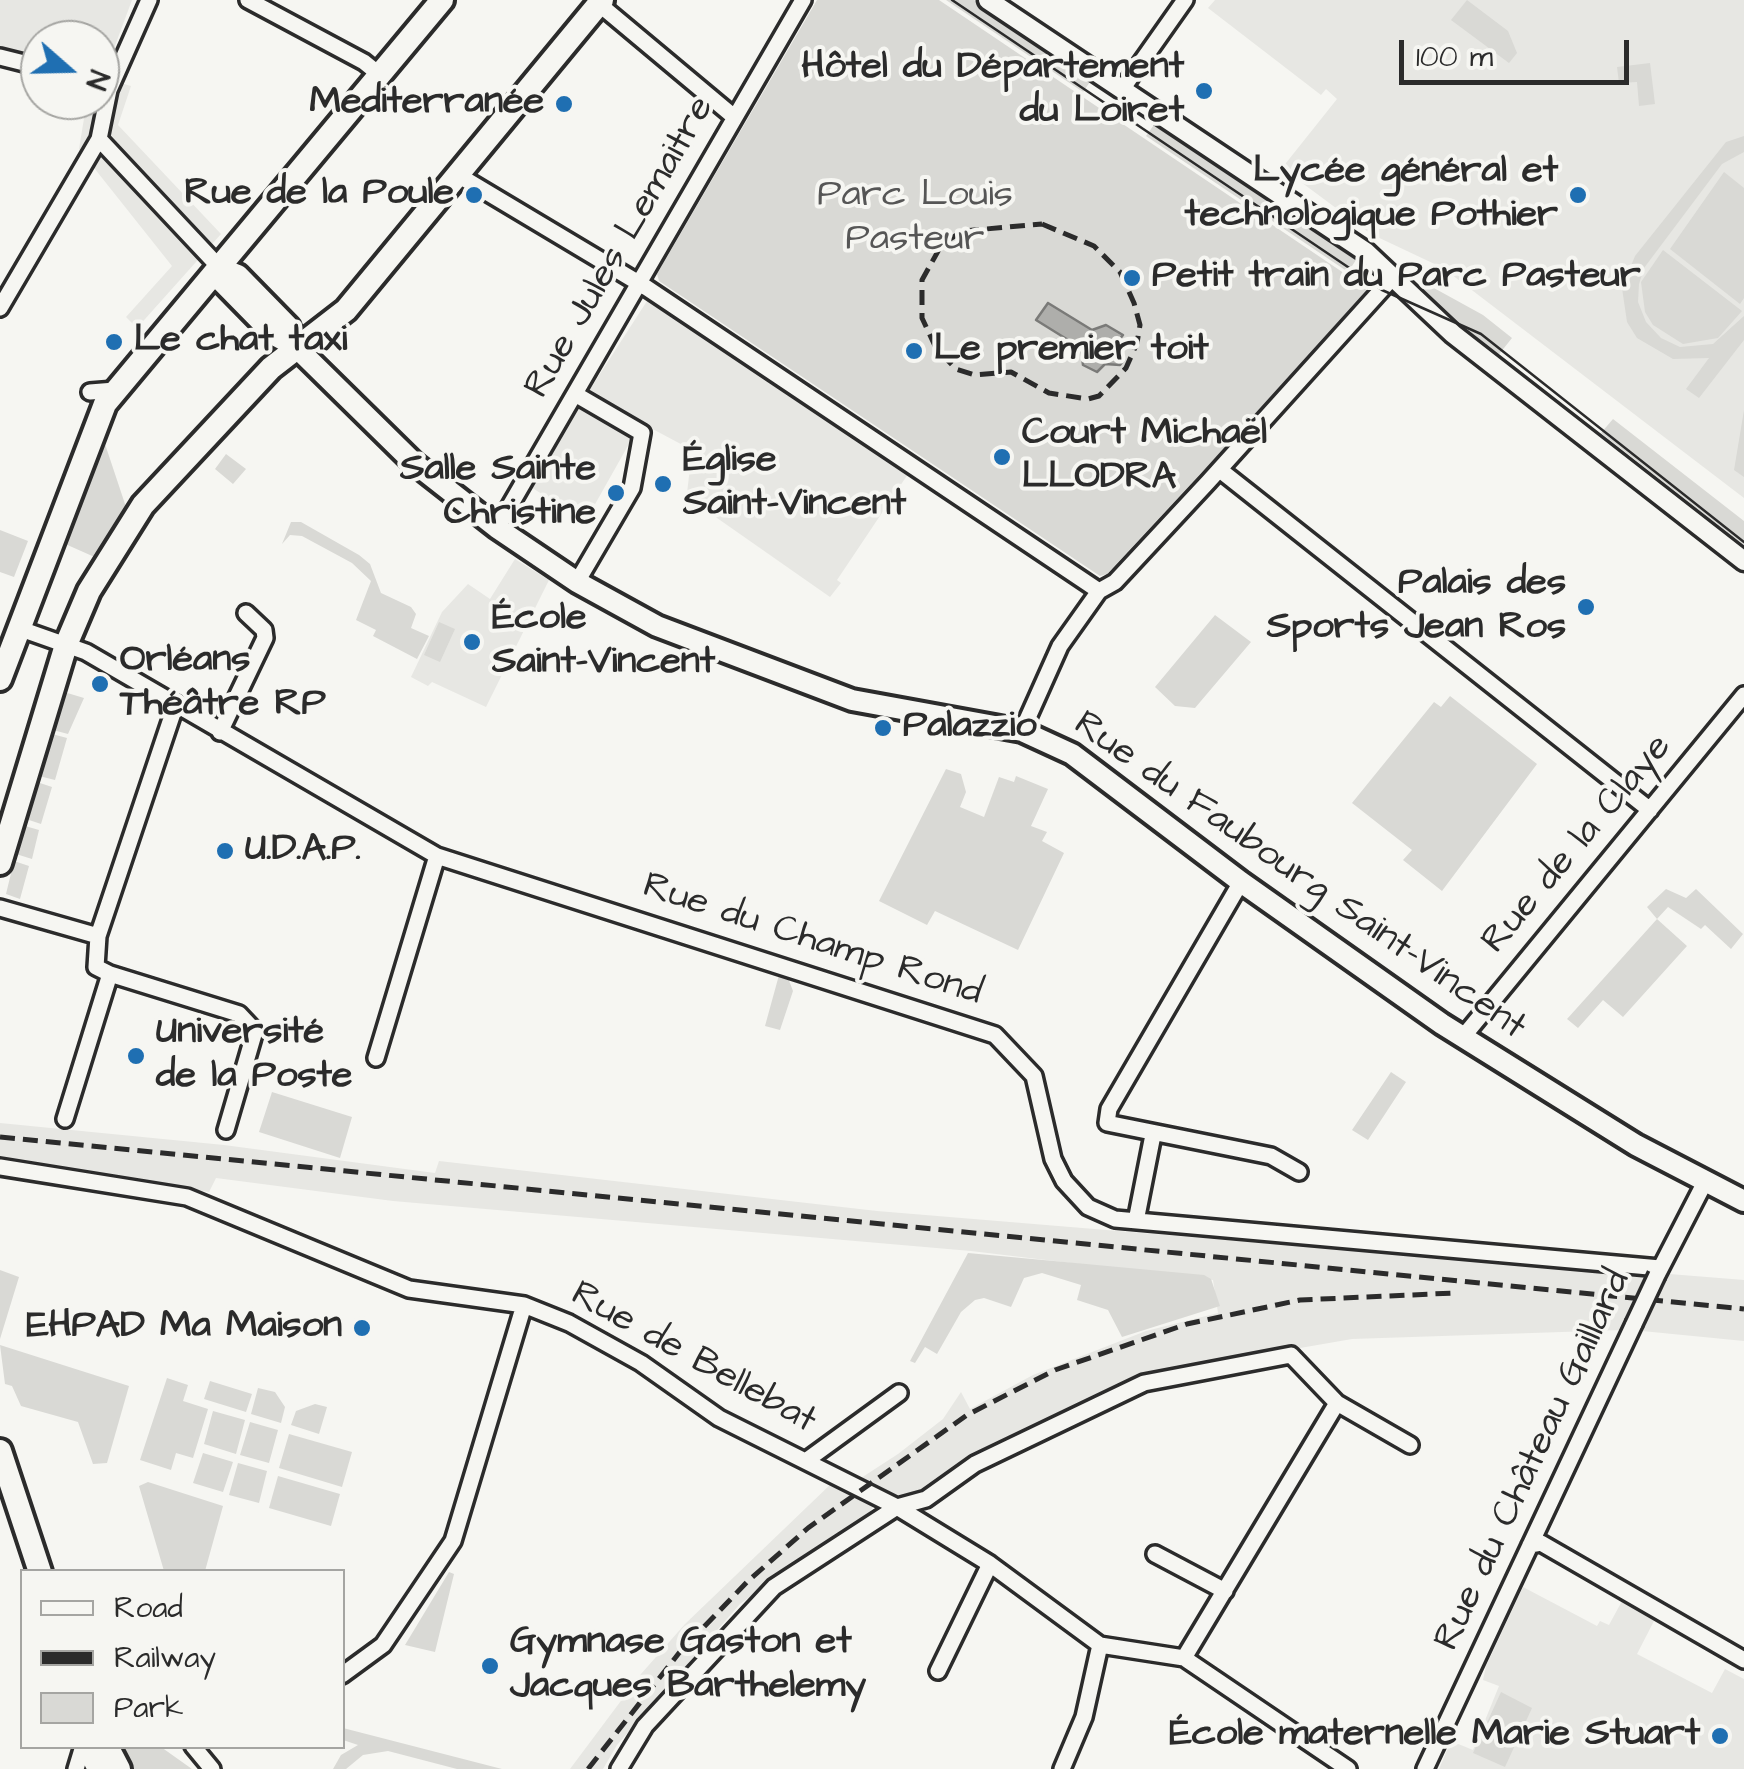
<!DOCTYPE html>
<html>
<head>
<meta charset="utf-8">
<style>
  body { margin:0 }
  #map { position:relative; width:1744px; height:1769px; overflow:hidden; background:#f6f6f2; font-family:"Architects Daughter",sans-serif }
  canvas { display:block }
  .legend { position:absolute; left:20px; top:1569px; width:325px; height:180px; box-sizing:border-box; background:#f6f6f2; border:2px solid #a5a5a2; margin:0; padding:12px 18px; list-style:none; font-size:30px; color:#2b2b2b }
  .legend li { display:flex; align-items:center; gap:20px; height:50px }
  .legend b { width:50px; border:2px solid #a5a5a2 }
  .north { position:absolute; left:20px; top:20px; width:100px; height:100px; box-sizing:border-box; background:#f6f6f2; border:2px solid #a5a5a2; border-radius:50%; rotate:110deg; font-size:28px; font-weight:700; line-height:40px; text-align:center; color:#2b2b2b }
  .north::after { content:''; display:block; margin:auto; width:35px; height:45px; background:#1f6fb2; clip-path:polygon(50% 0,100% 100%,50% 72%,0 100%) }
  .scale { position:absolute; left:1399px; top:40px; width:230px; height:45px; box-sizing:border-box; border:5px solid #2b2b2b; border-top:0; padding-left:12px; font-size:30px; line-height:35px; white-space:nowrap; color:#2b2b2b; -webkit-text-stroke:8px #f6f6f2; paint-order:stroke }
</style>
</head>
<body>
<div id="map">
<canvas width="1744" height="1769"></canvas>
<ul class="legend">
<li><b style="height:12px;background:#f6f6f2"></b>Road</li>
<li><b style="height:12px;background:#2b2b2b"></b>Railway</li>
<li><b style="height:28px;background:#d9d9d5"></b>Park</li>
</ul>
<div class="north">N</div>
<div class="scale">100 m</div>
</div>
<script>
const c = document.querySelector('canvas').getContext('2d');
c.lineJoin = 'round';
function fillPath(path, color) { c.fillStyle = color; c.fill(path, 'evenodd'); }
const shape = rows => new Path2D(rows.map(r => 'M' + r).join(''));
function stroke(path, color, width, dash) { c.strokeStyle = color; c.lineWidth = width; c.lineCap = dash ? 'butt' : 'round'; c.setLineDash(dash || []); c.stroke(path); }
function label(font, color, halo, rows, align = 'center') {
  c.font = font + ' "Architects Daughter",sans-serif'; c.lineWidth = 8; c.setLineDash([]); c.textBaseline = 'middle'; c.strokeStyle = halo; c.fillStyle = color; for (const [text, x, y, turn = 0] of rows) {
    c.save(); c.translate(x, y); c.rotate((+turn || 0) * Math.PI / 180); c.textAlign = isNaN(turn) ? turn : align; if (halo) c.strokeText(text, 0, 0); c.fillText(text, 0, 0); c.restore();
  }
}
const built = shape([
  [0,0,132,0,103,78,131,86,118,125,221,234,137,328,126,317,172,266,79,149,87,100,100,100,100,40,40,40,40,62,0,51],
  [1215,0,1744,0,1744,498,1443,268,1371,234,1282,168,1337,99,1326,89,1321,95,1208,8],
  [647,301,908,474,837,580,841,583,830,597,697,504,686,502,692,450,587,394],
  [577,404,634,435,585,522,531,487],
  [515,559,549,580,486,707,432,682,428,686,411,677,442,612,468,584,490,599],
  [0,1123,224,1145,435,1173,439,1161,877,1211,1650,1275,1644,1291,1657,1295,1669,1274,1744,1280,1744,1341,1642,1331,1648,1314,1634,1311,1622,1330,1352,1339,1150,1374,919,1491,904,1496,882,1492,870,1512,740,1604,617,1745,603,1769,570,1769,641,1674,685,1624,833,1482,861,1478,898,1454,943,1419,961,1392,970,1409,1033,1375,1146,1331,1218,1313,1213,1280,971,1251,393,1201,216,1178,209,1192,0,1158],
  [1523,1587,1597,1626,1600,1621,1609,1625,1622,1601,1654,1621,1637,1654,1712,1693,1725,1669,1744,1679,1744,1769,1439,1769,1451,1741,1473,1750,1499,1686,1483,1680,1486,1666]
]);
const green = shape([
  [817,0,939,0,1366,288,1367,295,1107,574,1100,576,659,281,657,274],
  [946,0,974,0,1092,79,1083,92],
  [1467,0,1508,31,1517,53,1509,63,1451,20],
  [1650,63,1655,104,1639,106,1637,82,1619,83,1617,67],
  [1156,122,1358,257,1348,272,1146,136],
  [1744,136,1744,152,1722,164,1644,268,1639,284,1638,302,1646,322,1661,338,1680,347,1713,344,1744,316,1744,340,1699,398,1686,389,1709,358,1673,359,1637,338,1627,322,1622,288,1635,256,1726,142],
  [1724,172,1744,188,1744,298,1740,304,1670,249],
  [1663,250,1742,311,1718,338,1683,344,1653,325,1645,312,1641,282],
  [1423,282,1483,315,1512,338,1496,358,1449,321,1420,291],
  [1744,410,1744,477,1734,470],
  [1613,419,1744,521,1744,545,1601,433],
  [105,444,127,510,99,559,63,543,100,446],
  [226,454,246,469,233,484,215,469],
  [291,522,301,522,359,555,370,564,381,593,411,607,416,614,411,628,429,636,417,659,373,636,376,630,356,620,371,581,352,563,302,536,290,535,282,544],
  [0,530,28,541,14,577,0,572],
  [1215,615,1251,642,1195,708,1175,706,1155,687],
  [439,622,455,629,440,662,424,655],
  [64,692,84,698,68,734,53,730],
  [1450,696,1537,764,1442,891,1403,860,1412,850,1352,803,1434,702,1441,707],
  [52,734,67,738,55,780,39,776],
  [946,769,961,774,966,792,960,807,984,817,999,777,1014,782,1016,776,1048,789,1031,826,1047,832,1042,841,1064,853,1018,950,935,911,927,925,879,901],
  [37,782,52,787,41,824,26,819],
  [25,826,39,830,32,859,16,854],
  [14,861,29,866,20,899,6,894],
  [1666,889,1686,898,1696,889,1743,934,1731,949,1705,925,1701,929,1668,907,1657,919,1687,946,1623,1017,1603,1000,1578,1028,1567,1019,1657,919,1647,907],
  [779,975,788,978,793,991,780,1030,765,1026],
  [1391,1072,1406,1082,1368,1140,1352,1130],
  [272,1092,352,1117,340,1158,259,1132],
  [968,1253,1204,1275,1211,1279,1220,1306,1122,1337,1108,1310,1077,1300,1081,1285,1042,1273,1024,1278,1011,1307,984,1298,975,1300,961,1312,937,1354,925,1347,915,1363,910,1361],
  [0,1270,19,1277,0,1339],
  [0,1345,129,1386,107,1463,93,1464,78,1422,21,1406,12,1386,5,1384],
  [167,1378,188,1385,183,1401,208,1409,193,1458,176,1453,171,1470,140,1460],
  [210,1381,252,1394,246,1412,204,1399],
  [258,1388,275,1392,285,1407,281,1423,251,1414],
  [315,1404,327,1407,319,1434,291,1425,296,1411],
  [213,1411,245,1420,236,1454,204,1444],
  [250,1422,278,1430,269,1463,240,1455],
  [289,1434,352,1452,342,1487,279,1468],
  [203,1453,233,1462,223,1492,193,1483],
  [238,1463,267,1471,259,1503,229,1495],
  [278,1476,340,1494,331,1526,269,1508],
  [148,1482,223,1506,205,1571,164,1571,139,1486],
  [449,1572,454,1574,435,1652,405,1645],
  [1501,1692,1532,1708,1505,1767,1473,1753],
  [343,1728,502,1769,503,1769,457,1769,388,1751,363,1755,346,1769,333,1769,341,1755,358,1745,343,1740],
  [115,1747,161,1747,192,1769,126,1769]
]);
const water = shape([
  [1048,303,1092,330,1106,325,1123,335,1115,345,1124,360,1120,365,1105,364,1097,372,1083,365,1081,348,1036,320,1048,303]
]);
const minor = shape([
  [248,0,364,62,380,75],
  [599,4,733,116],
  [0,57,40,67],
  [1123,88,1185,0],
  [99,139,220,268],
  [458,175,647,288,1099,591],
  [0,308,99,139,109,90,149,0],
  [90,392,115,390],
  [575,394,642,433,632,488,577,582],
  [1220,470,1650,810],
  [497,528,803,0],
  [18,628,86,652,437,856,995,1035,1034,1076,1053,1159,1064,1181,1088,1207,1115,1219,1660,1268],
  [1022,731,1060,646,1099,591,1115,582,1208,482,1394,276],
  [220,732,265,638,264,630,246,613],
  [1241,882,1109,1109,1107,1123,1271,1156,1299,1172],
  [0,908,98,936],
  [110,974,239,1014,255,1031,226,1130],
  [1463,1037,1744,695],
  [376,1058,437,856],
  [65,1119,110,974,96,967,98,936,176,704],
  [0,1167,187,1197,409,1289,524,1305,569,1323,641,1363,719,1418,897,1507,990,1564,1100,1645,1184,1658,1348,1769],
  [1136,1221,1153,1135],
  [1657,1275,1705,1182],
  [807,1460,899,1393],
  [1530,1545,1541,1543,1744,1660],
  [1155,1554,1225,1591],
  [1184,1658,1337,1403],
  [938,1671,990,1564],
  [342,1675,383,1645,453,1541,524,1305],
  [193,1746,212,1769],
  [76,1769,83,1746],
  [619,1769,645,1726,774,1587,897,1507,926,1499,975,1464,1144,1383,1291,1355,1337,1403,1410,1445],
  [1062,1769,1084,1717,1100,1645],
  [1425,1769,1634,1324]
]);
const tertiary = shape([
  [988,0,1366,252,1453,334,1744,561]
]);
const secondary = shape([
  [296,347,289,327,238,275,220,268,220,280,274,335,296,347,414,463,497,528,577,582,657,626,852,700,1022,731,1072,754,1241,882,1442,1024,1636,1145,1744,1201]
]);
const primary = shape([
  [0,679,105,404,442,0],
  [0,863,66,645,89,591,143,505,271,368,346,310,602,0],
  [0,1451,40,1572],
  [87,1746,99,1769],
  [107,1746,119,1769]
]);
const tram = shape([
  [952,0,1382,290,1481,334,1744,542]
]);
const rail = shape([
  [1042,224,1094,246,1120,272,1134,303,1140,325,1137,343,1126,368,1099,396,1088,399,1049,393,1011,372,975,375,956,369,936,348,922,318,922,280,942,244,963,231,1042,224],
  [0,1137,1744,1309],
  [588,1769,679,1653,747,1582,808,1528,967,1415,1055,1370,1187,1324,1300,1300,1454,1293]
]);
const minorBridge = shape([
  [1634,1324,1657,1275]
]);
const markers = [
  [1204,91,10,"#1f6fb2"],
  [564,104,10,"#1f6fb2"],
  [474,195,10,"#1f6fb2"],
  [1578,195,10,"#1f6fb2"],
  [1132,278,10,"#1f6fb2"],
  [114,342,10,"#1f6fb2"],
  [914,351,10,"#1f6fb2"],
  [1002,457,10,"#1f6fb2"],
  [663,484,10,"#1f6fb2"],
  [616,493,10,"#1f6fb2"],
  [1586,607,10,"#1f6fb2"],
  [472,642,10,"#1f6fb2"],
  [100,684,10,"#1f6fb2"],
  [883,728,10,"#1f6fb2"],
  [225,851,10,"#1f6fb2"],
  [136,1056,10,"#1f6fb2"],
  [362,1328,10,"#1f6fb2"],
  [490,1666,10,"#1f6fb2"],
  [1720,1736,10,"#1f6fb2"]
];
const poiNames = [
  ["Hôtel du Département",1184,69,"right"],
  ["du Loiret",1184,113,"right"],
  ["Mediterranée",544,104,"right"],
  ["Lycée général et",1558,173,"right"],
  ["technologique Pothier",1558,217,"right"],
  ["Rue de la Poule",454,195,"right"],
  ["Petit train du Parc Pasteur",1152,278],
  ["Le chat taxi",134,342],
  ["Le premier toit",934,351],
  ["Court Michaël",1022,435],
  ["LLODRA",1022,479],
  ["Église",683,462],
  ["Saint-Vincent",683,506],
  ["Salle Sainte",596,471,"right"],
  ["Christine",596,515,"right"],
  ["Palais des",1566,585,"right"],
  ["Sports Jean Ros",1566,629,"right"],
  ["École",492,620],
  ["Saint-Vincent",492,664],
  ["Orléans",120,662],
  ["Théâtre RP",120,706],
  ["Palazzio",903,728],
  ["U.D.A.P.",245,851],
  ["Université",156,1034],
  ["de la Poste",156,1078],
  ["EHPAD Ma Maison",342,1328,"right"],
  ["Gymnase Gaston et",510,1644],
  ["Jacques Barthelemy",510,1688],
  ["École maternelle Marie Stuart",1700,1736,"right"]
];
const parkNames = [
  ["Parc Louis",915,197],
  ["Pasteur",915,241]
];
const streetNames = [
  ["Rue Jules Lemaitre",621,248,-60],
  ["Rue de la Claye",1578,845,-50],
  ["Rue du Faubourg Saint-Vincent",1299,877,35],
  ["Rue du Champ Rond",812,941,18],
  ["Rue de Bellebat",693,1359,29],
  ["Rue du Château Gaillard",1534,1461,-65]
];
fillPath(built, '#e7e7e3');
fillPath(green, '#d9d9d5');
fillPath(water, '#aeaeab');
stroke(water, '#7a7a78', 2.5);
stroke(minor, '#2b2b2b', 22);
stroke(tertiary, '#2b2b2b', 25);
stroke(secondary, '#2b2b2b', 28);
stroke(primary, '#2b2b2b', 30);
stroke(minor, '#f6f6f2', 15);
stroke(tertiary, '#f6f6f2', 18);
stroke(secondary, '#f6f6f2', 20);
stroke(primary, '#f6f6f2', 22);
stroke(tram, '#2b2b2b', 2.5);
stroke(rail, '#2b2b2b', 5, [15, 8]);
stroke(minorBridge, '#2b2b2b', 22, []);
stroke(minorBridge, '#f6f6f2', 15);
for (const [x, y, r, color] of markers) { const dot = new Path2D(); dot.arc(x, y, r, 0, 2 * Math.PI); c.fillStyle = color; c.fill(dot); stroke(dot, '#f6f6f2', 4); }
label('bold 38px', '#2b2b2b', '#f6f6f2', poiNames, 'left');
label('38px', '#565656', '#f6f6f2', parkNames);
label('38px', '#2b2b2b', '#f6f6f2', streetNames);
</script>
</body>
</html>
